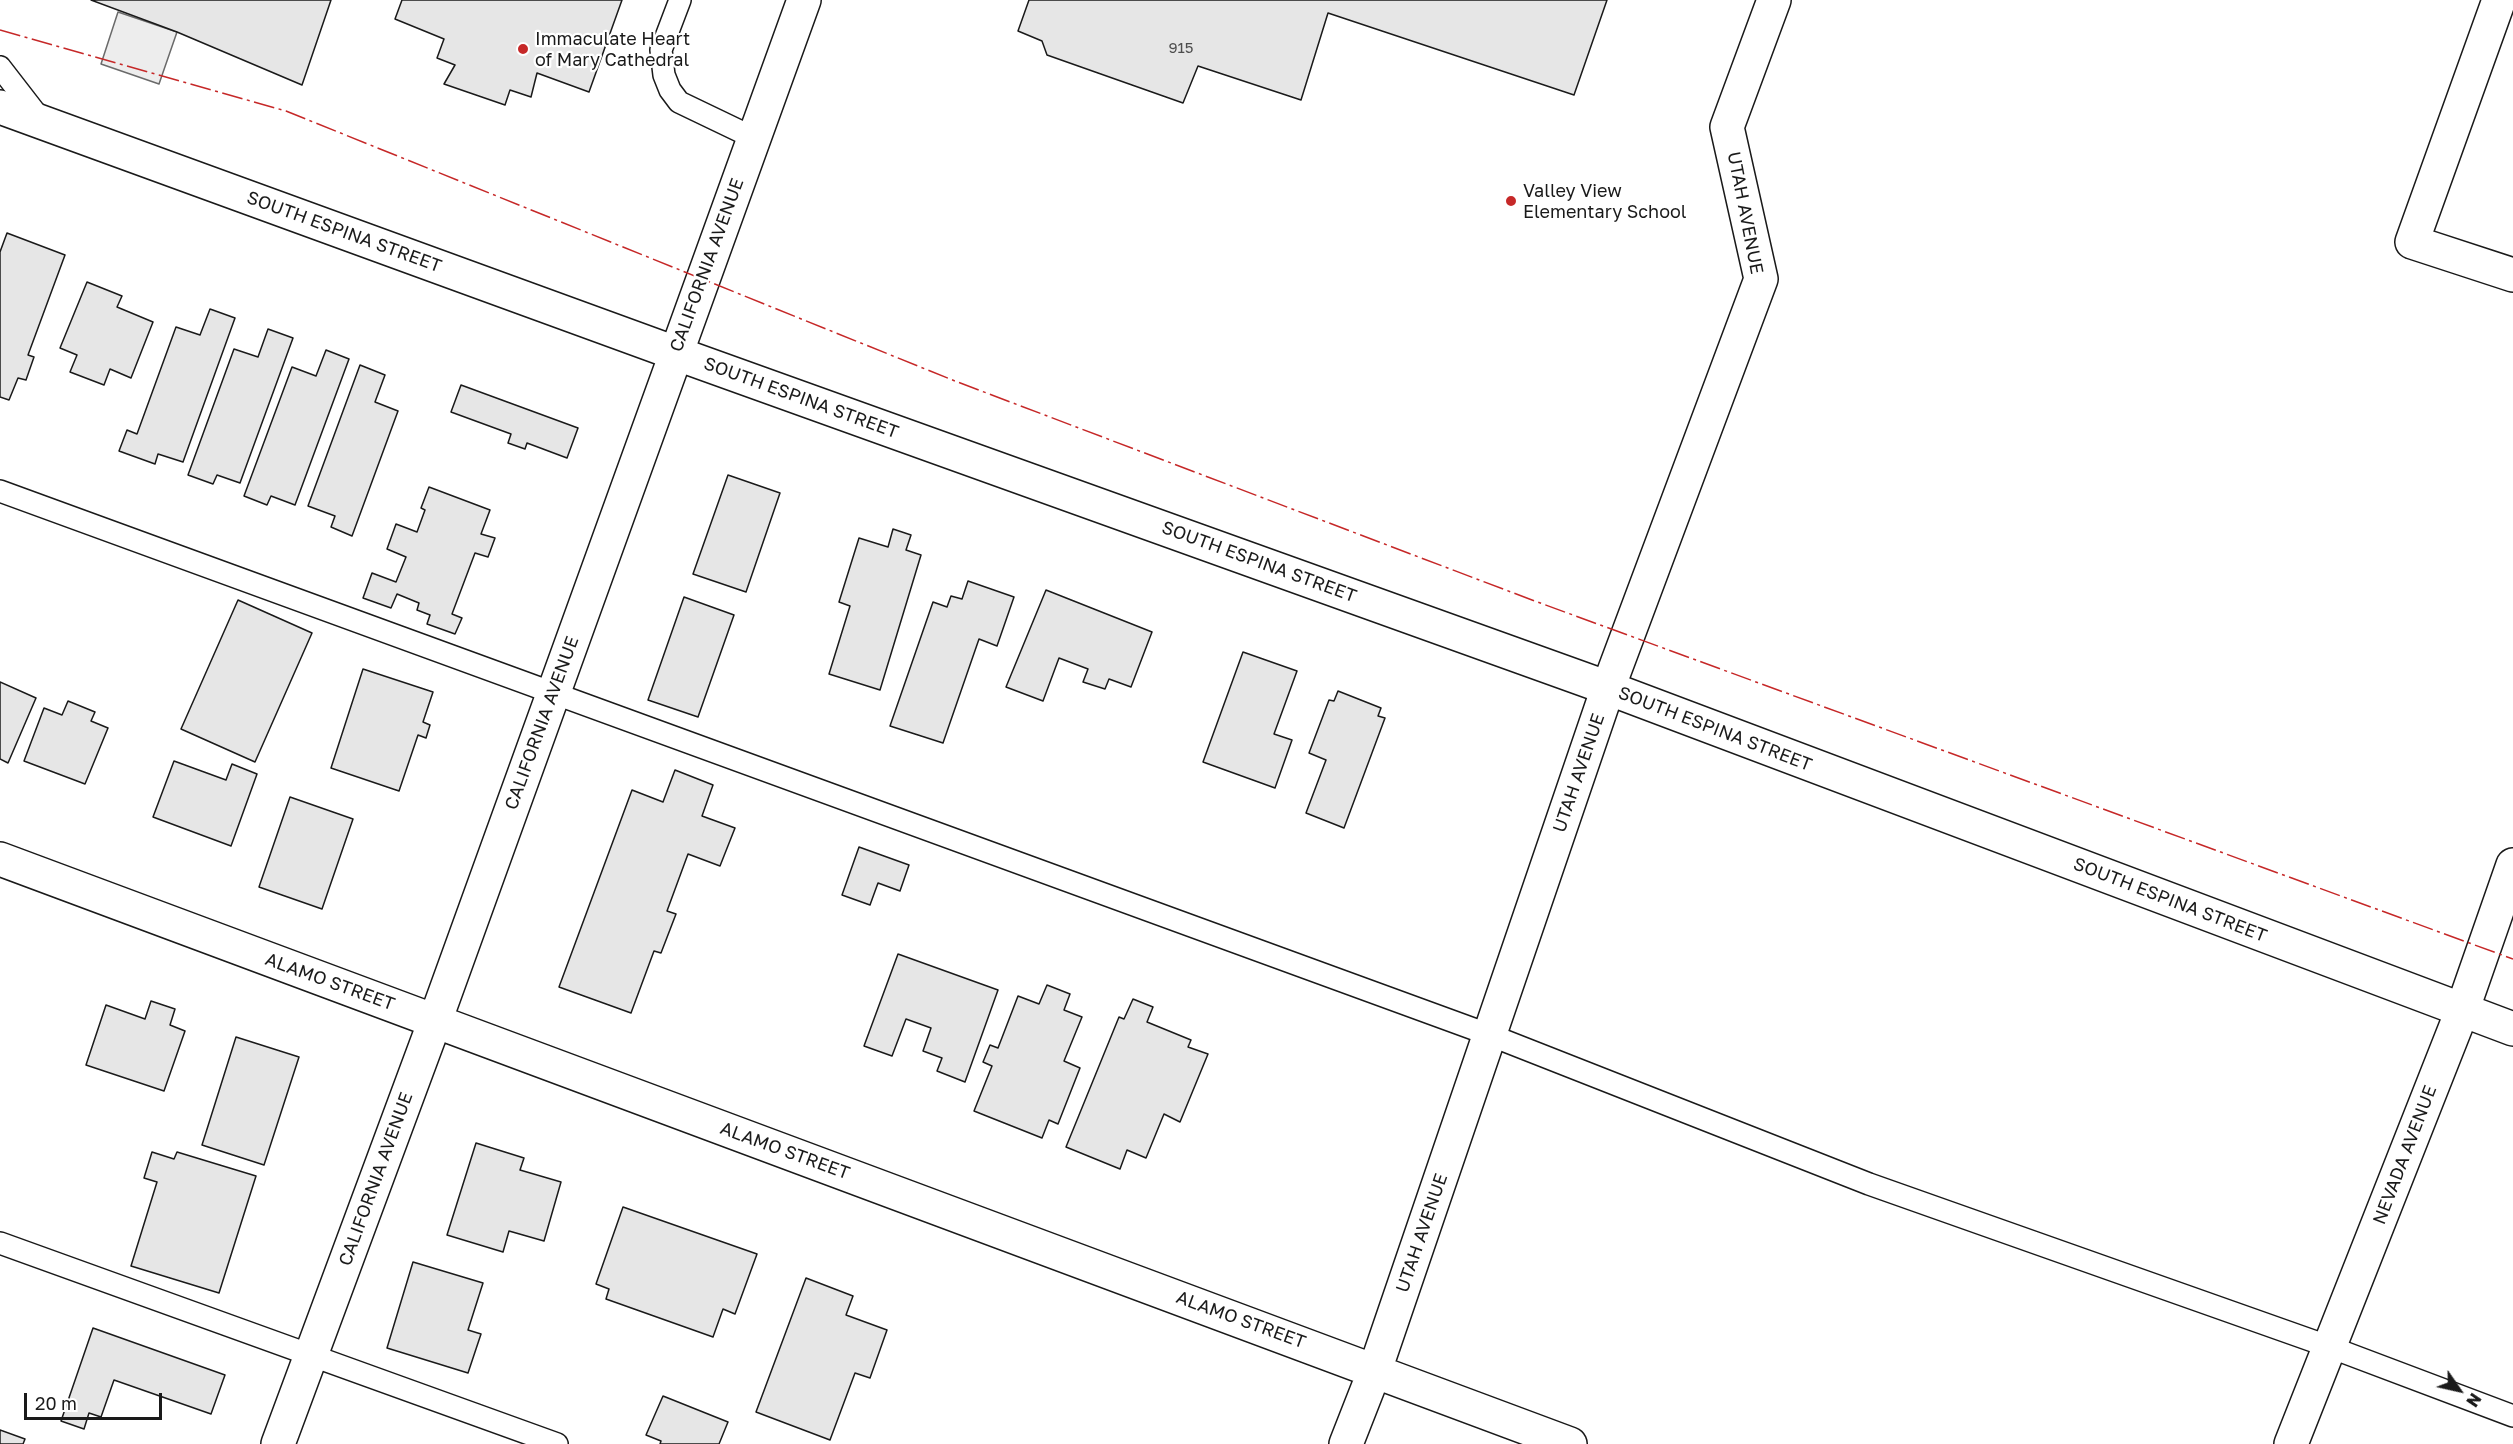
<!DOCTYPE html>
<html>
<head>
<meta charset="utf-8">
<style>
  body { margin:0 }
  #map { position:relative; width:2513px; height:1444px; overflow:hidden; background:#fff; font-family:"Golos Text",sans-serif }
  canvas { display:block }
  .north { position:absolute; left:2429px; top:1360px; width:60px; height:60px; -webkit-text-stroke:4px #fff; paint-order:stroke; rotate:124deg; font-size:16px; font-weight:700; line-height:24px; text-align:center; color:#1a1a1a }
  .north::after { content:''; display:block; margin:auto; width:21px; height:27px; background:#1a1a1a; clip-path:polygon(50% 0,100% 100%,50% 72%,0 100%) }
  .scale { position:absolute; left:24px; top:1393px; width:138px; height:27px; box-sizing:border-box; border:3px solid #1a1a1a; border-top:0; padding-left:8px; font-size:18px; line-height:21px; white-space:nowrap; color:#1a1a1a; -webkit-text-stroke:4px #fff; paint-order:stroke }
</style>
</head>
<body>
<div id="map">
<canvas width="2513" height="1444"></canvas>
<div class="north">N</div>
<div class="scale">20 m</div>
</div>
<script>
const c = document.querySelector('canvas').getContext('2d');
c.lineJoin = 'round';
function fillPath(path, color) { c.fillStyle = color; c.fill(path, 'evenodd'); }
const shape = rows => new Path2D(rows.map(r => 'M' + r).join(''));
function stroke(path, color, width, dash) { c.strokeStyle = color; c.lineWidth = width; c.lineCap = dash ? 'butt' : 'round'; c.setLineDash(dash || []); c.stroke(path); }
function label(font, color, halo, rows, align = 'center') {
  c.font = font + ' "Golos Text",sans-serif'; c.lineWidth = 4.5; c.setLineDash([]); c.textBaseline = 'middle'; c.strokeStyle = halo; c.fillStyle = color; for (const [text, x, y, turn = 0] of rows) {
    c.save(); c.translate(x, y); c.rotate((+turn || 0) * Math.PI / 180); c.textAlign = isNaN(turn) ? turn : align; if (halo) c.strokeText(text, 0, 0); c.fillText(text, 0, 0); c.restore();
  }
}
const parking = shape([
  [118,12,177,32,159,84,101,64,118,12]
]);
const building = shape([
  [91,0,331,0,302,85,177,32,91,0],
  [402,0,622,0,589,92,537,73,531,97,510,90,505,105,444,84,455,65,437,58,444,39,395,19,402,0],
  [1029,0,1607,0,1574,95,1328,13,1301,100,1198,66,1183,103,1047,55,1042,41,1018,31,1029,0],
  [7,233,65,255,28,355,34,357,26,380,18,378,9,400,0,397,0,252,7,233],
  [87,282,122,296,117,307,153,322,131,378,110,369,104,385,70,372,77,355,60,348,87,282],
  [210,309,235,318,183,462,158,454,155,464,119,451,127,430,137,434,176,327,200,335,210,309],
  [268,329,293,338,240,483,217,475,213,484,188,475,234,349,258,357,268,329],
  [326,350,349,359,295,505,271,496,267,505,244,496,292,367,316,376,326,350],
  [360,365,385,375,375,402,398,411,352,536,331,527,335,516,308,506,360,365],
  [461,385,578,428,567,458,527,443,525,449,508,443,511,434,451,412,461,385],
  [728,475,780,493,746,592,693,574,728,475],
  [429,487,490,510,481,534,495,538,488,557,475,553,452,614,462,618,455,634,427,624,430,615,417,610,419,603,397,594,391,608,363,598,372,573,396,582,406,557,387,549,396,524,417,532,425,510,421,508,429,487],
  [893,529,911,535,906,550,921,555,880,690,829,674,850,606,839,602,859,538,888,547,893,529],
  [968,581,1014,597,997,646,979,639,943,743,890,726,933,602,947,607,951,596,962,599,968,581],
  [1046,590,1152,632,1131,687,1109,679,1105,689,1083,682,1088,669,1059,658,1043,701,1006,687,1046,590],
  [684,597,734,615,698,717,648,700,684,597],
  [238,600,312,633,255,762,181,729,238,600],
  [1243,652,1297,671,1274,734,1292,740,1275,788,1203,762,1243,652],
  [363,669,433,692,423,722,430,725,426,738,418,735,399,791,331,768,363,669],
  [0,682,36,698,8,763,0,759,0,682],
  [1338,691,1381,708,1378,716,1385,718,1344,828,1306,813,1326,760,1309,753,1329,700,1334,701,1338,691],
  [68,701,95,712,91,721,108,728,85,784,24,761,44,708,62,715,68,701],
  [174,761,226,780,232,764,257,774,231,846,153,817,174,761],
  [675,770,713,785,702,816,735,828,720,866,688,854,667,911,676,914,661,953,654,951,631,1013,559,987,632,790,663,802,675,770],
  [290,797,353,819,322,909,259,887,290,797],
  [859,847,909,865,900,891,878,883,870,905,842,895,859,847],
  [898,954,998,990,965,1082,937,1071,942,1058,923,1051,931,1028,906,1019,892,1056,864,1046,898,954],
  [1047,985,1070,994,1064,1010,1082,1017,1064,1061,1080,1068,1058,1124,1049,1120,1042,1138,974,1111,992,1066,983,1062,990,1045,998,1048,1018,996,1039,1004,1047,985],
  [1133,999,1153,1007,1147,1022,1191,1040,1188,1047,1208,1054,1180,1122,1164,1114,1146,1158,1127,1150,1120,1169,1066,1147,1119,1017,1124,1019,1133,999],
  [151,1001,175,1009,170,1025,185,1031,164,1091,86,1065,106,1005,145,1019,151,1001],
  [236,1037,299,1057,264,1165,202,1145,236,1037],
  [476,1143,524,1158,520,1170,561,1182,544,1241,509,1231,503,1252,447,1235,476,1143],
  [152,1152,174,1159,177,1152,256,1176,219,1293,131,1266,157,1182,144,1178,152,1152],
  [623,1207,757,1254,735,1314,723,1309,713,1337,606,1299,609,1289,596,1284,623,1207],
  [413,1262,483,1283,468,1330,481,1334,468,1373,387,1348,413,1262],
  [806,1278,853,1296,846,1315,887,1330,870,1378,855,1373,830,1440,756,1412,806,1278],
  [93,1328,225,1375,211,1414,114,1380,101,1417,89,1413,84,1429,61,1421,93,1328],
  [663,1396,728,1422,719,1444,660,1444,661,1441,646,1435,663,1396],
  [0,1430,25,1439,23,1444,0,1444,0,1430]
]);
const lane = shape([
  [680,0,661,50,664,75,670,90,679,102,754,138],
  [0,67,41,120],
  [0,491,1490,1035,1869,1184,2330,1347,2513,1416],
  [0,1243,557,1444]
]);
const street = shape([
  [2499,0,2412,242,2513,275],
  [0,859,1570,1444],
  [278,1444,435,1021,804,0],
  [1346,1444,1375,1370,1608,688,1761,279,1727,127,1774,0],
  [2291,1444,2462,1011,2513,865]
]);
const secondary = shape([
  [0,107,675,353,1608,688,2513,1029]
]);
const power = shape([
  [0,30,286,111,955,381,1532,600,2513,959]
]);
const markers = [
  [523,49,6,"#c62828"],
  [1511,201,6,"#c62828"]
];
const numberNames = [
  ["915",1181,48]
];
const poiNames = [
  ["Immaculate Heart",535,39],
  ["of Mary Cathedral",535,60],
  ["Valley View",1523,191],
  ["Elementary School",1523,212]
];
const streetNames = [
  ["UTAH AVENUE",1745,213,79],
  ["SOUTH ESPINA STREET",344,232,20],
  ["CALIFORNIA AVENUE",707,265,-70],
  ["SOUTH ESPINA STREET",801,398,20],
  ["SOUTH ESPINA STREET",1259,562,20],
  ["CALIFORNIA AVENUE",542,723,-70],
  ["SOUTH ESPINA STREET",1715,729,21],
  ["UTAH AVENUE",1579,773,-71],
  ["SOUTH ESPINA STREET",2170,900,21],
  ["ALAMO STREET",330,982,20],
  ["ALAMO STREET",785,1151,20],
  ["NEVADA AVENUE",2405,1155,-69],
  ["CALIFORNIA AVENUE",376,1179,-70],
  ["UTAH AVENUE",1422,1233,-71],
  ["ALAMO STREET",1241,1320,20]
];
fillPath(parking, '#ededed');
stroke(parking, '#6a6a6a', 1.5);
fillPath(building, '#e6e6e6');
stroke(building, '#1a1a1a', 1.5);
stroke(lane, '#1a1a1a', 24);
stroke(street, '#1a1a1a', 36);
stroke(secondary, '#1a1a1a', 36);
stroke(lane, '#fff', 21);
stroke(street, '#fff', 33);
stroke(secondary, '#fff', 33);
stroke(power, '#c62828', 1.5, [21, 4.5, 3, 4.5]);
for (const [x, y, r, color] of markers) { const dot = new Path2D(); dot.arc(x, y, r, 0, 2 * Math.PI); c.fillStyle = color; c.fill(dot); stroke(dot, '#fff', 2); }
label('15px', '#4d4d4d', null, numberNames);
label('18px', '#1a1a1a', '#fff', poiNames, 'left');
label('18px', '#1a1a1a', '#fff', streetNames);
</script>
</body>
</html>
